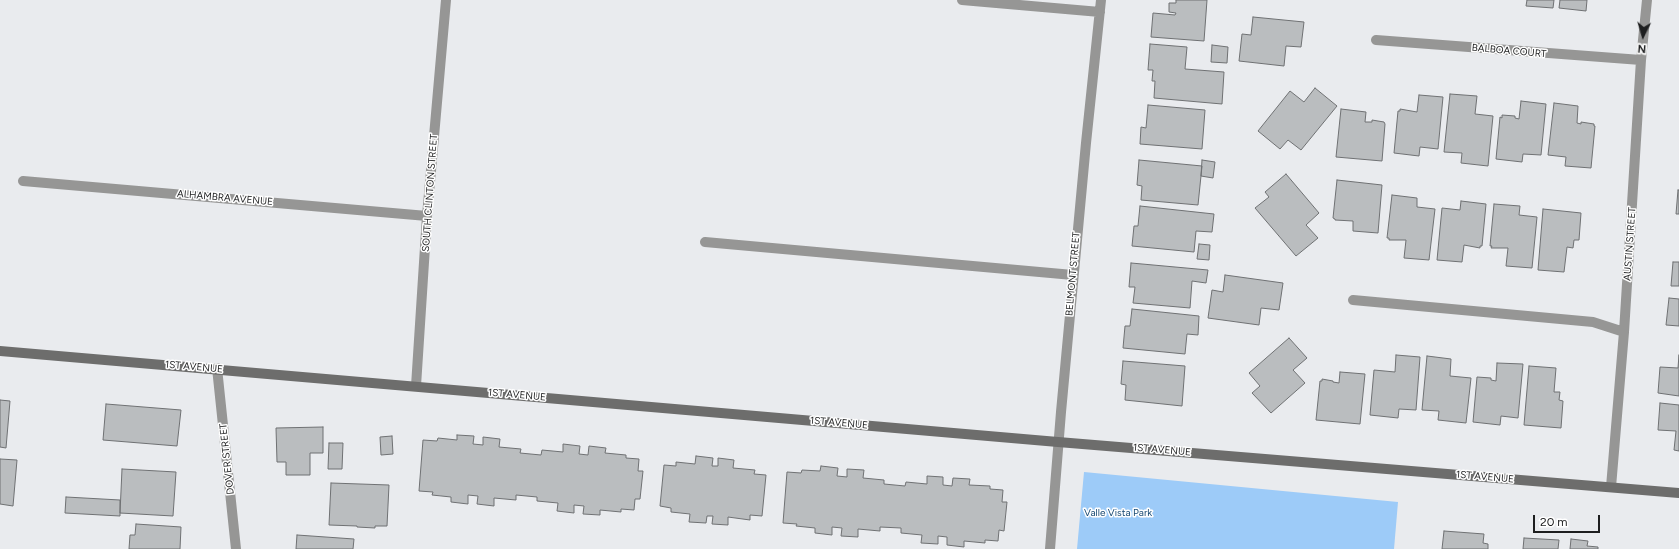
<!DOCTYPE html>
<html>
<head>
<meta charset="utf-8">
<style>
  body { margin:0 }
  #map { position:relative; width:1679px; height:549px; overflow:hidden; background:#e9ebee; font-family:Figtree,sans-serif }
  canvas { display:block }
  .north { position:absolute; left:1623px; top:16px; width:40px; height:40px; -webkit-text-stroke:3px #fff; paint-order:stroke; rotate:185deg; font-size:11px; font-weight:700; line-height:16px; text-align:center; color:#1d1e1f }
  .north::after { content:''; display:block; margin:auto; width:14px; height:18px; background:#1d1e1f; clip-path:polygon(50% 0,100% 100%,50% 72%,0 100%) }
  .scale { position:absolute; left:1533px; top:515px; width:67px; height:18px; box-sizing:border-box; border:2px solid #1d1e1f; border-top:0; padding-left:5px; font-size:12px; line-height:14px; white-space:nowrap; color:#1d1e1f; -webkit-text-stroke:3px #fff; paint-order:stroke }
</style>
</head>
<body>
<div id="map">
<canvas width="1679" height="549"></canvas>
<div class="north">N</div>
<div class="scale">20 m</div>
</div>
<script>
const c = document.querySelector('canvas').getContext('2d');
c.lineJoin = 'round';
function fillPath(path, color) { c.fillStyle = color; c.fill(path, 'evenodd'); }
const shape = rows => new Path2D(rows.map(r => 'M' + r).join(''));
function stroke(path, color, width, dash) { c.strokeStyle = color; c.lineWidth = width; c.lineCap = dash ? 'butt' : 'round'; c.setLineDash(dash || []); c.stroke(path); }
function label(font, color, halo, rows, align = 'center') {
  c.font = font + ' Figtree,sans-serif'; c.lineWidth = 3; c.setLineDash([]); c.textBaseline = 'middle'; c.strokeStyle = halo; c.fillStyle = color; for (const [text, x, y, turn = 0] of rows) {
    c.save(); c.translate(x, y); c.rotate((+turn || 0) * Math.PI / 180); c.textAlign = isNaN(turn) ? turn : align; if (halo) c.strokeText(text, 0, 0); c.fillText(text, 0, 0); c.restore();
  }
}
const green = shape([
  [1084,472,1398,502,1394,549,1077,549]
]);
const building = shape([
  [1176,0,1207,0,1204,41,1151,37,1153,13,1175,15,1176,13,1169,12,1169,3,1176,3,1176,0],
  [1527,0,1554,0,1553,8,1526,6,1527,0],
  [1560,0,1587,0,1586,11,1559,8,1560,0],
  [1253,17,1304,22,1301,47,1286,46,1284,66,1239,61,1242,34,1251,35,1253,17],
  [1150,44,1187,47,1185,69,1224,72,1222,104,1154,98,1155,81,1152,81,1153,70,1148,70,1150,44],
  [1212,45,1228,47,1227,63,1211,62,1212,45],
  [1315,88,1337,106,1301,150,1288,140,1280,149,1258,131,1290,91,1304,102,1315,88],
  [1450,94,1477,96,1475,114,1493,116,1488,166,1461,163,1462,153,1444,152,1450,94],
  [1419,95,1443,97,1438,149,1420,147,1419,156,1394,153,1398,111,1400,111,1400,109,1417,112,1419,95],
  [1521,101,1546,104,1541,155,1523,154,1522,162,1496,159,1500,117,1502,118,1502,115,1515,116,1515,118,1519,119,1521,101],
  [1554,103,1578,106,1577,123,1581,124,1581,122,1594,124,1594,126,1595,126,1591,168,1565,166,1566,157,1548,155,1554,103],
  [1148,105,1205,110,1202,149,1140,144,1141,127,1146,128,1148,105],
  [1341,109,1366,112,1365,122,1372,122,1372,120,1384,122,1385,124,1382,161,1336,157,1341,109],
  [1139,160,1202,166,1198,205,1141,200,1142,186,1137,185,1139,160],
  [1202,160,1215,162,1213,178,1201,176,1202,160],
  [1286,174,1319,213,1306,225,1318,238,1296,256,1255,208,1269,197,1265,192,1286,174],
  [1337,180,1382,185,1378,233,1353,231,1353,221,1335,220,1335,219,1333,218,1337,180],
  [1678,190,1679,190,1679,214,1676,214,1678,190],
  [1392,195,1417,198,1417,207,1435,209,1429,260,1404,258,1406,240,1389,240,1389,238,1387,238,1392,195],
  [1461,201,1486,204,1482,246,1480,246,1480,248,1464,245,1462,262,1437,260,1442,208,1460,210,1461,201],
  [1494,204,1520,206,1519,215,1537,217,1532,268,1506,266,1508,248,1491,248,1492,246,1490,246,1494,204],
  [1140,206,1214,214,1212,232,1196,231,1194,252,1132,246,1134,226,1138,226,1140,206],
  [1543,209,1581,213,1579,240,1574,240,1573,248,1567,247,1564,272,1538,270,1543,209],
  [1199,244,1210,245,1209,260,1197,259,1199,244],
  [1673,262,1679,262,1679,286,1671,286,1673,262],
  [1131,263,1208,270,1206,283,1192,281,1190,308,1133,303,1135,287,1129,287,1131,263],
  [1225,275,1283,283,1279,310,1261,308,1259,325,1208,318,1212,290,1223,292,1225,275],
  [1669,298,1679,299,1679,326,1666,325,1669,298],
  [1132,309,1199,316,1198,335,1187,334,1185,354,1123,348,1125,326,1130,326,1132,309],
  [1289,338,1307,358,1293,370,1305,383,1271,413,1252,393,1260,386,1249,373,1289,338],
  [1396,355,1420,357,1416,410,1399,409,1398,418,1370,415,1374,370,1395,372,1396,355],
  [1679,355,1679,396,1658,393,1660,367,1678,368,1679,355],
  [1427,356,1451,359,1450,376,1471,378,1466,423,1438,420,1439,411,1422,410,1427,356],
  [1123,361,1185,366,1182,406,1125,400,1126,385,1121,384,1123,361],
  [1497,363,1523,364,1518,418,1501,416,1500,425,1473,422,1477,377,1491,378,1491,380,1496,381,1497,363],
  [1529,366,1556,368,1554,392,1560,392,1559,400,1563,401,1561,428,1524,425,1529,366],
  [1340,372,1365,374,1360,424,1316,420,1320,381,1322,381,1322,379,1333,381,1333,382,1339,383,1340,372],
  [0,400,10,401,6,448,0,447,0,400],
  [1660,403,1679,405,1679,451,1674,450,1676,431,1658,430,1660,403],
  [106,404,181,410,177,446,103,440,106,404],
  [323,427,323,453,310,453,310,475,286,475,286,462,277,462,276,428,323,427],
  [457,435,474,436,473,444,483,445,483,437,500,439,499,447,521,449,520,453,541,455,542,450,563,452,563,444,580,446,579,454,588,455,589,446,606,448,605,453,626,455,626,458,639,459,638,471,643,471,640,499,635,499,634,510,621,509,621,512,600,510,600,515,583,514,584,506,574,505,574,513,557,511,558,503,537,501,537,497,516,495,516,500,494,498,494,506,477,504,478,496,468,495,468,504,451,502,451,497,432,495,433,492,419,491,423,440,437,441,438,438,457,440,457,435],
  [392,436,393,454,381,455,380,437,392,436],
  [329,443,343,443,342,469,328,469,329,443],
  [696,456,713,458,712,466,718,466,718,458,734,460,733,468,755,470,754,474,766,475,762,516,750,515,750,520,728,517,728,525,712,524,713,516,707,516,706,523,689,522,690,514,671,512,671,508,660,506,664,465,676,466,676,462,695,464,696,456],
  [0,459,17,460,13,506,0,504,0,459],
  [821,466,838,468,837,476,847,477,847,469,864,470,863,478,884,480,884,484,905,486,906,482,927,484,927,476,943,477,943,485,952,486,953,478,970,479,969,485,990,486,990,489,1003,490,1002,502,1007,502,1004,531,999,530,998,541,985,540,985,543,964,541,964,547,947,545,947,537,938,536,938,544,921,543,922,535,901,533,901,528,880,527,880,531,858,529,858,537,841,536,842,528,832,527,832,535,815,533,815,528,796,526,797,524,783,523,787,472,801,473,802,470,820,471,821,466],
  [122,469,176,472,173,516,120,513,122,469],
  [331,483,389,485,387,526,375,526,375,528,357,527,357,526,329,525,331,483],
  [66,497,120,500,120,516,65,513,66,497],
  [136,524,181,527,180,549,129,549,130,535,135,535,136,524],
  [1444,531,1484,534,1483,543,1488,544,1488,549,1442,549,1444,531],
  [297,535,354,539,353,549,296,549,297,535],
  [1524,538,1559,540,1558,549,1523,549,1524,538],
  [1571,539,1588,541,1587,546,1598,547,1598,549,1570,549,1571,539]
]);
const street = shape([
  [962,0,1100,12],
  [1376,40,1641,60],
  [23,181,427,216],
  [705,242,1073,275],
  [1353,300,1593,322,1624,332],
  [217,368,236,549],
  [416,386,427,216,446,0],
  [1611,487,1624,332,1641,60,1647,0],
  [1050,549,1061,412,1086,143,1101,0]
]);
const secondary = shape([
  [0,351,1058,442,1679,493]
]);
const streetNames = [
  ["BALBOA COURT",1509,51,5],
  ["SOUTH CLINTON STREET",430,193,-86],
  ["ALHAMBRA AVENUE",225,198,5],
  ["AUSTIN STREET",1630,244,-86],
  ["BELMONT STREET",1073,274,-85],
  ["1ST AVENUE",194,367,5],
  ["1ST AVENUE",517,395,5],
  ["1ST AVENUE",839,423,5],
  ["1ST AVENUE",1162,450,5],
  ["DOVER STREET",227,459,-96],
  ["1ST AVENUE",1485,477,5]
];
const parkNames = [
  ["Valle Vista Park",1118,513]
];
fillPath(green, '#9dcbf8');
fillPath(building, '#babdbf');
stroke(building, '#6f7173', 1);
stroke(street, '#969695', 10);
stroke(secondary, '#6d6d6c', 10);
label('10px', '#1d1e1f', '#fff', streetNames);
label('10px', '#194a73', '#fff', parkNames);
</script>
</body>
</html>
